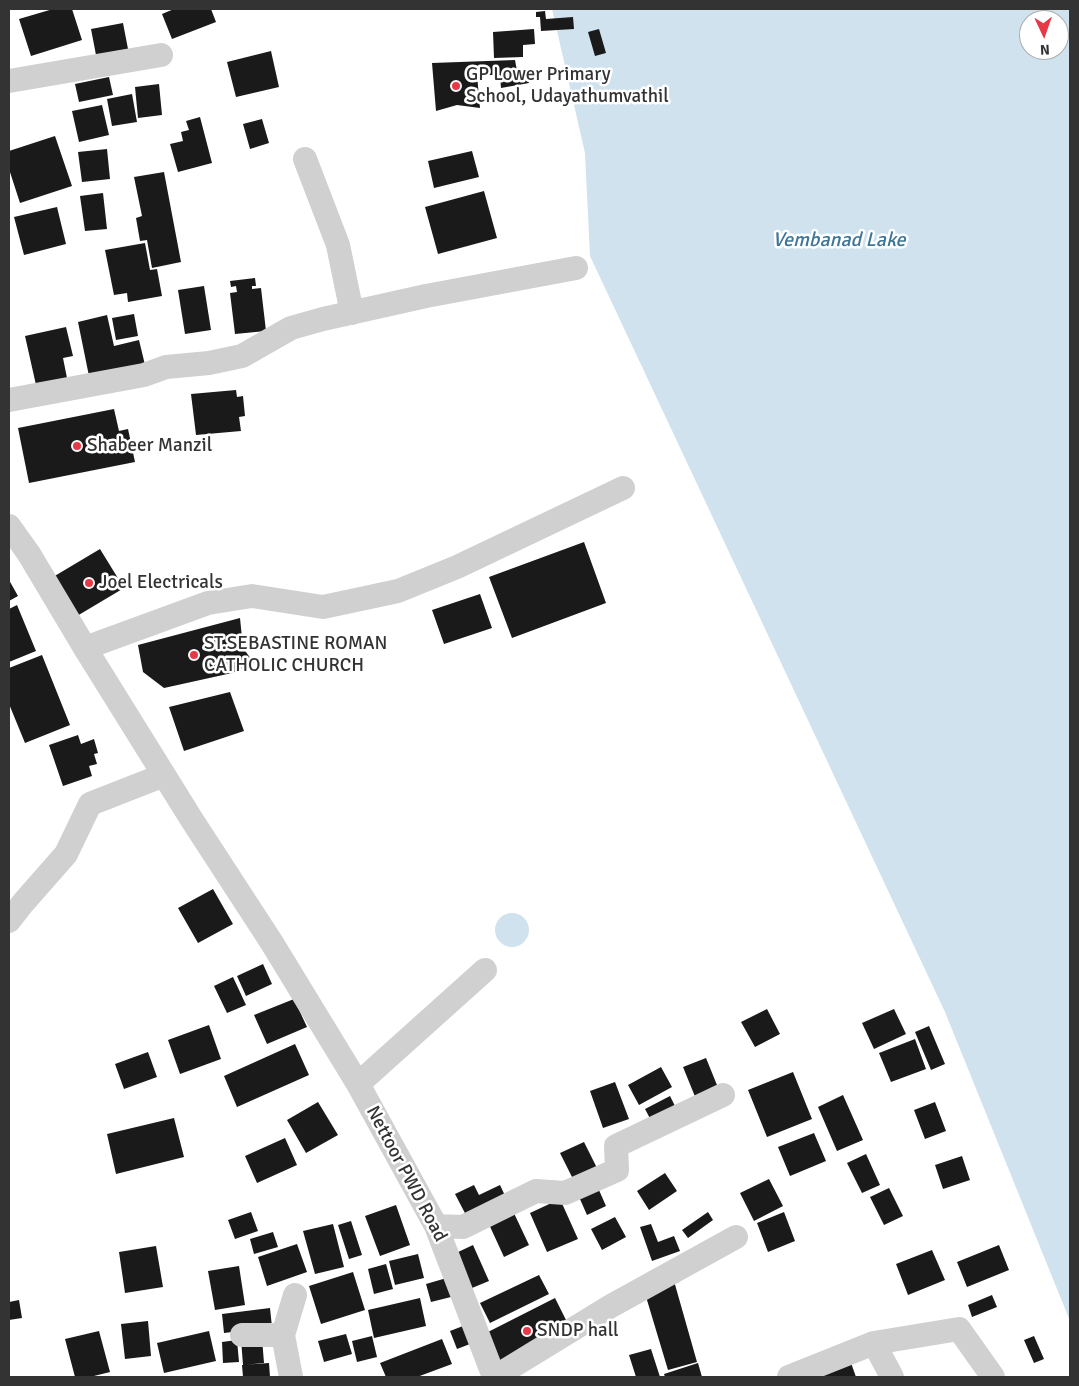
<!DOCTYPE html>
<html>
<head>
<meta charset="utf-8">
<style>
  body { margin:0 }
  #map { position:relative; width:1079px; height:1386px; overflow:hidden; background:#fff; font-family:Signika,sans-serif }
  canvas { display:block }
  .frame { position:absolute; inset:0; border:10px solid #333; pointer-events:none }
  .north { position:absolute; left:1019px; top:10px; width:50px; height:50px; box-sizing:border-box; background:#fff; border:1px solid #adadad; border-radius:50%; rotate:177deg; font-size:14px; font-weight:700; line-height:20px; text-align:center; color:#333 }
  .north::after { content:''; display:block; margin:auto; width:18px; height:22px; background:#e63946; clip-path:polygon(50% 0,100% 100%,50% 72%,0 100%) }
</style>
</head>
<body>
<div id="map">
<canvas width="1079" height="1386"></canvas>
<div class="frame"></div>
<div class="north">N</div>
</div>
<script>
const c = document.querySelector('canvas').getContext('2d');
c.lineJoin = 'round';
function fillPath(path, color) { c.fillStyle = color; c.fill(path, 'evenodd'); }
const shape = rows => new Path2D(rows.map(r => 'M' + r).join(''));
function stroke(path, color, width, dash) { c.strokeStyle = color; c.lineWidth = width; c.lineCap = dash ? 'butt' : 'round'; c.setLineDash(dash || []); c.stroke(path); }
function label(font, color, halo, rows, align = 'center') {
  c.font = font + ' Signika,sans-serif'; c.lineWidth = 5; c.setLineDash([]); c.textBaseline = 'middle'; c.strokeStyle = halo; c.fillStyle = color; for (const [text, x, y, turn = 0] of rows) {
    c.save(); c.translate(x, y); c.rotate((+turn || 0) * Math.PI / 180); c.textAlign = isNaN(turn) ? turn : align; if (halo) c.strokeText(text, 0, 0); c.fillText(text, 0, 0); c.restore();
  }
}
const water = shape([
  [552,9,1070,9,1070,1321,945,1012,590,256,585,153],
  [1029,20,1059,20,1059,50,1029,50],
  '495 930a17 17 0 1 1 34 0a17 17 0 1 1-34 0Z'
]);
const building = shape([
  [53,9,72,9,82,40,31,56,19,19],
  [174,9,211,9,216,22,172,39,162,14],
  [545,11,546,19,573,17,574,29,541,31,540,17,536,17,536,12],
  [123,23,128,49,96,55,91,29],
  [534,29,535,44,523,45,523,57,494,58,493,32],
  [599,29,606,53,595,56,588,32],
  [271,51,279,87,236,97,227,62],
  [515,60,517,71,527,68,529,83,501,88,500,75,477,75,480,108,457,105,436,111,432,63],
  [109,77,113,95,79,102,75,84],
  [159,84,162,115,138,118,135,87],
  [132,94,137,122,112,126,107,99],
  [102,105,109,135,79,142,72,111],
  [200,117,212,163,178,172,170,144,183,141,181,132,189,130,186,121],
  [262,119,269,143,250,149,243,124],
  [55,136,72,186,20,203,9,169,9,151],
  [107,149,110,179,82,182,78,152],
  [472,151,479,177,434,188,428,161],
  [164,172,181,262,152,268,147,240,140,241,136,218,142,216,134,177],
  [484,191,497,238,438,254,425,207],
  [103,193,107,229,85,231,80,196],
  [57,207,66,244,24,255,14,217],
  [145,243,150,270,157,269,162,296,128,302,127,293,114,295,105,250],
  [255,278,256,286,252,286,252,289,261,288,266,331,235,334,230,293,237,292,236,286,231,287,230,281],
  [204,286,211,330,185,334,178,290],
  [134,314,138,336,116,340,112,318],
  [107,315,114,346,139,340,146,369,90,381,78,322],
  [66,327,73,356,63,358,67,378,36,385,25,336],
  [236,390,237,397,243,396,245,416,239,417,241,431,196,435,191,394],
  [114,409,119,431,128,429,135,462,29,483,18,428],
  [584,542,606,603,512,638,489,577],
  [100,549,124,588,77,616,53,577],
  [9,580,18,596,9,601],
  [480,594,492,628,444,644,432,610],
  [17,605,36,651,9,662,9,609],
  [240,618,243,648,254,663,232,673,164,688,143,672,138,645],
  [42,655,70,725,25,743,9,704,9,668],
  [230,692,244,731,184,751,169,707],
  [78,735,81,744,94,739,98,753,94,754,97,764,89,766,92,776,63,786,49,745],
  [213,889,233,924,198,943,178,908],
  [263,964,272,984,246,996,237,976],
  [233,977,246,1005,227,1013,214,986],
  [294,999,307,1027,267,1044,254,1015],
  [767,1009,780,1034,755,1047,741,1022],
  [894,1009,906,1034,874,1049,862,1023],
  [209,1025,221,1059,180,1074,168,1040],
  [929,1026,945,1064,931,1070,915,1032],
  [915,1039,926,1069,891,1082,879,1053],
  [295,1044,309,1075,237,1107,224,1076],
  [148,1052,157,1077,124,1089,115,1064],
  [706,1058,719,1090,696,1099,683,1067],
  [661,1067,672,1087,639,1105,628,1085],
  [793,1072,812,1119,767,1137,748,1090],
  [615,1082,629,1119,603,1128,590,1091],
  [843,1095,863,1140,837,1151,818,1107],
  [670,1096,678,1112,654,1126,645,1109],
  [318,1102,338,1135,306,1153,287,1120],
  [935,1102,946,1131,925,1139,914,1110],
  [174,1118,184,1157,116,1174,107,1134],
  [814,1133,826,1161,790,1176,778,1147],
  [285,1138,297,1165,257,1183,245,1156],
  [584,1142,600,1174,576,1185,560,1153],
  [866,1154,880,1185,862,1193,847,1163],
  [962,1156,970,1180,943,1189,935,1165],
  [665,1173,677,1191,649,1210,637,1191],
  [769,1179,783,1206,754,1221,740,1193],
  [595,1181,606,1206,587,1215,576,1190],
  [474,1185,479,1195,500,1185,508,1202,467,1217,455,1194],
  [889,1188,903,1216,884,1225,870,1197],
  [560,1199,578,1239,547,1252,530,1213],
  [396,1205,410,1245,380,1256,365,1216],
  [512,1209,529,1245,504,1257,487,1220],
  [251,1212,258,1231,235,1239,228,1220],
  [708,1212,713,1220,688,1238,682,1230],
  [784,1212,795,1241,768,1252,757,1223],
  [615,1217,626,1237,602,1250,591,1229],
  [351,1221,362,1255,349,1259,338,1225],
  [333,1224,344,1267,315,1274,303,1231],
  [651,1224,658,1242,674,1236,680,1251,652,1261,640,1227],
  [273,1232,278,1247,254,1254,250,1239],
  [297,1244,307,1272,267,1286,258,1257],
  [473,1245,489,1281,472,1288,456,1253],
  [999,1245,1009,1270,967,1287,957,1262],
  [156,1246,163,1287,125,1293,119,1252],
  [932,1250,945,1280,908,1295,896,1264],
  [418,1254,424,1278,395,1285,389,1261],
  [386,1264,393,1289,374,1294,368,1269],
  [239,1266,245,1305,215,1310,208,1271],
  [353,1272,365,1310,321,1324,309,1286],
  [539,1275,549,1294,490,1323,480,1303],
  [450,1277,455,1296,431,1302,426,1284],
  [674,1281,697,1362,668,1370,644,1290],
  [992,1295,997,1307,972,1317,968,1305],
  [420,1298,426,1326,374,1338,368,1310],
  [555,1298,570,1328,499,1364,484,1334],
  [19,1300,22,1318,9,1320,9,1302],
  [270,1308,272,1327,224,1333,222,1314],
  [148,1321,151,1356,125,1359,121,1324],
  [463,1326,470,1344,457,1349,450,1331],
  [99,1331,110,1372,90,1377,75,1377,65,1339],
  [209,1331,216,1361,164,1373,157,1343],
  [346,1334,352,1354,324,1362,318,1341],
  [372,1336,377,1357,357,1362,352,1341],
  [1034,1336,1044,1359,1034,1363,1024,1340],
  [262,1338,264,1363,243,1365,241,1339],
  [442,1339,452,1364,417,1377,386,1377,380,1363],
  [237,1340,239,1362,223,1363,222,1342],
  [651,1349,660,1377,636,1377,629,1355],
  [850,1360,856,1377,822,1377,820,1371],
  [269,1363,270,1377,243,1377,242,1365],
  [698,1363,702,1377,665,1377,664,1374]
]);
const minor = shape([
  [9,81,161,55],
  [305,159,338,245,352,313],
  [9,400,144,375,166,367,209,363,242,356,291,328,323,319,426,296,576,268],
  [9,526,29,554,85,648,192,820,272,943,358,1084,436,1226,494,1377],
  [85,648,208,603,252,596,323,607,398,591,457,567,623,488],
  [9,921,23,903,66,854,90,804,164,775],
  [358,1084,485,970],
  [436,1226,463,1227,536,1191,565,1193,617,1170,616,1146,723,1095],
  [242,1335,283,1335],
  [874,1343,892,1377],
  [291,1377,283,1335,295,1295],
  [495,1377,611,1306,736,1237],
  [789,1377,874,1343,959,1329,993,1377]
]);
const markers = [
  [456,86,5,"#e63946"],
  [77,446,5,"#e63946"],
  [89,583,5,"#e63946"],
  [194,655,5,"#e63946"],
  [527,1331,5,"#e63946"]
];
const poiNames = [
  ["GP Lower Primary",466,75],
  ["School, Udayathumvathil",466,97],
  ["Shabeer Manzil",87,446],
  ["Joel Electricals",99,583],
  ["ST.SEBASTINE ROMAN",204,644],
  ["CATHOLIC CHURCH",204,666],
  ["SNDP hall",537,1331]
];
const streetNames = [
  ["Nettoor PWD Road",406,1174,62]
];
const waterNames = [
  ["Vembanad Lake",839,241]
];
fillPath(water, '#cfe2ee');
fillPath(building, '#1a1a1a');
stroke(minor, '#d0d0d0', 24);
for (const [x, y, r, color] of markers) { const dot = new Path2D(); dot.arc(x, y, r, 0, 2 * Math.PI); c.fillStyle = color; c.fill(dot); stroke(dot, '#fff', 2); }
label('19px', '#333', '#fff', poiNames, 'left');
label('19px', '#333', '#fff', streetNames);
label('italic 20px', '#3f7597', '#fff', waterNames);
</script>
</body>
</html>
